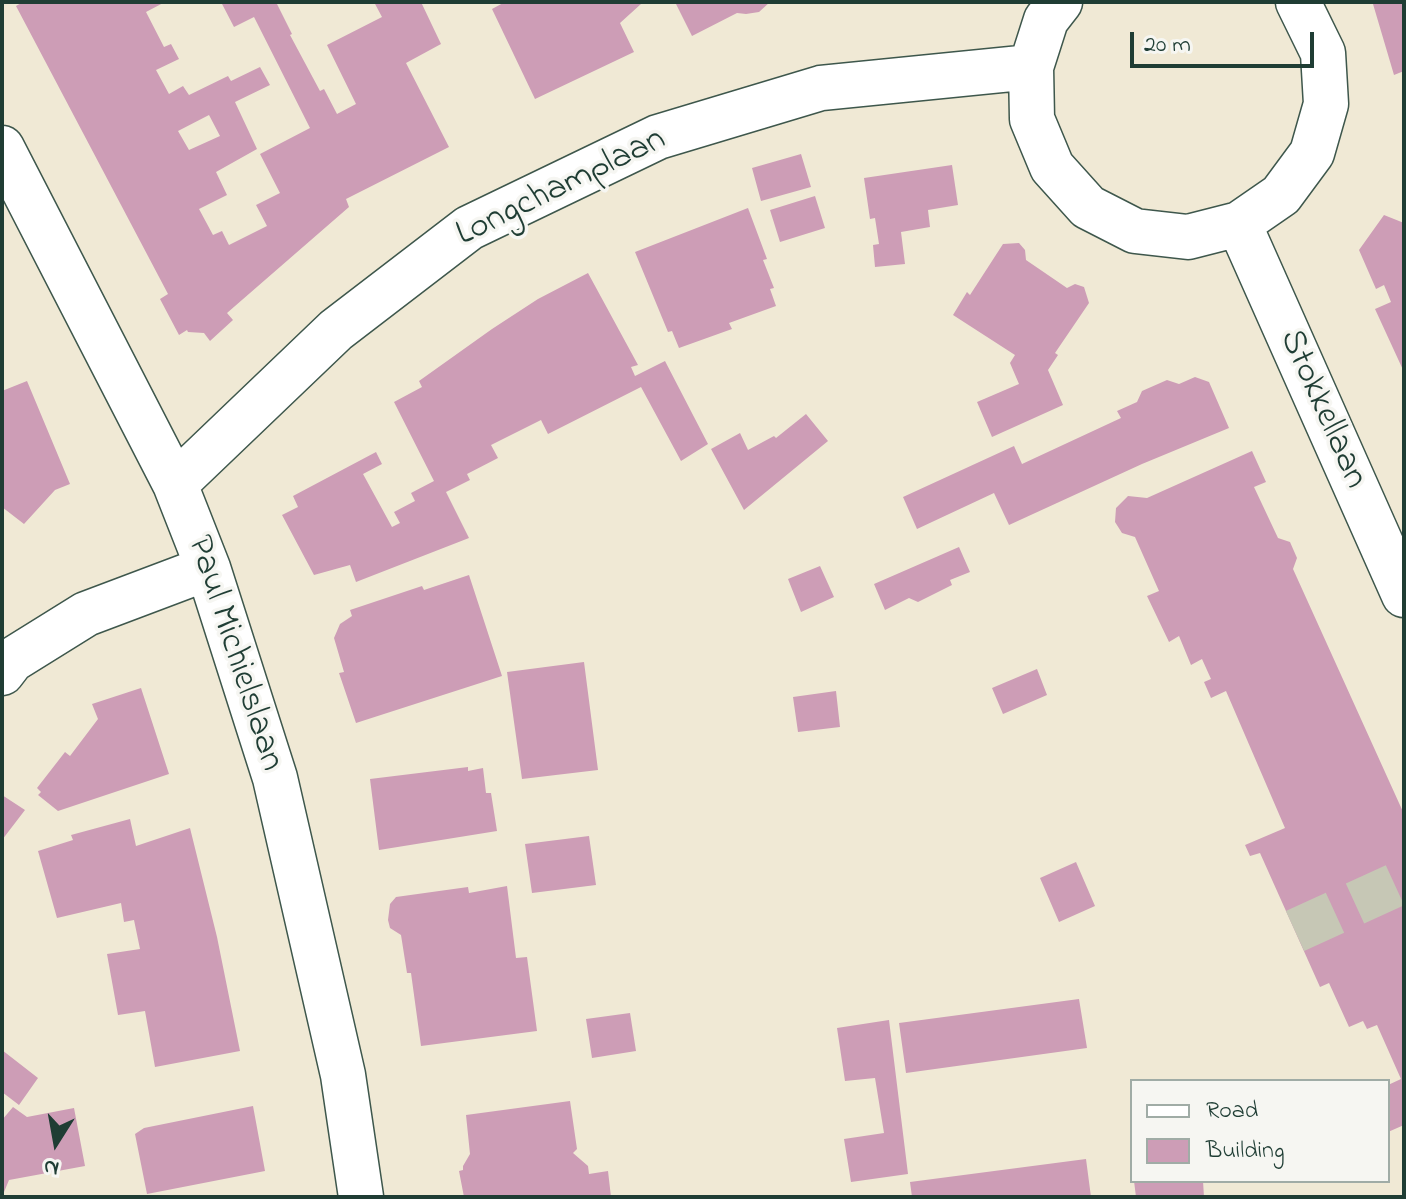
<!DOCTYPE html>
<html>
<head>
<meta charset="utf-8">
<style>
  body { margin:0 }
  #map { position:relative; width:1406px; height:1199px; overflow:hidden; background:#f0e9d5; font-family:"Indie Flower",sans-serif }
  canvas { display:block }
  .frame { position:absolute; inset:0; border:4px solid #1f3d34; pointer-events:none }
  .legend { position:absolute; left:1130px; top:1079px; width:260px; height:104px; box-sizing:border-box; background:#f6f6f2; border:2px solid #a0aca6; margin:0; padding:10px 14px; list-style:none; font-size:24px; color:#1f3d34 }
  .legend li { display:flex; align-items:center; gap:16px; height:40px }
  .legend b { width:40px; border:2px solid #a0aca6 }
  .north { position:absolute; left:16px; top:1103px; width:80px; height:80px; -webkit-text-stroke:6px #f6f6f2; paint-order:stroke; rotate:191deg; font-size:22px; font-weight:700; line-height:32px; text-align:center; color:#1f3d34 }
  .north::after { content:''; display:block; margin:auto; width:28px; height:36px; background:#1f3d34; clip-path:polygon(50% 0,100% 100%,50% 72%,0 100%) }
  .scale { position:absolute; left:1130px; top:32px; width:184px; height:36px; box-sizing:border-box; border:4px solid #1f3d34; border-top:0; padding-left:10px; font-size:24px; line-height:28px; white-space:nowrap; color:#1f3d34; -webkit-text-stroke:6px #f6f6f2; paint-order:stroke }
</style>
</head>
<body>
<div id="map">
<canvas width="1406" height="1199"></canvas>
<div class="frame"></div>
<ul class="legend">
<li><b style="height:10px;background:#fff"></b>Road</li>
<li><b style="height:22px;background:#cd9db6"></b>Building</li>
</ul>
<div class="north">N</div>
<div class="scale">20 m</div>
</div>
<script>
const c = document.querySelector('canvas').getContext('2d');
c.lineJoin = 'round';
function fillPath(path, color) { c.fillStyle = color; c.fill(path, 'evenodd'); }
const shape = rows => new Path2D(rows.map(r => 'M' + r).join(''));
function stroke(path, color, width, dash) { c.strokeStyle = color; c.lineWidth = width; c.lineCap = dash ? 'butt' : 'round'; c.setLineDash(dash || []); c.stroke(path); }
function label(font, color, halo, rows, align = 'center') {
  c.font = font + ' "Indie Flower",sans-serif'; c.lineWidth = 7; c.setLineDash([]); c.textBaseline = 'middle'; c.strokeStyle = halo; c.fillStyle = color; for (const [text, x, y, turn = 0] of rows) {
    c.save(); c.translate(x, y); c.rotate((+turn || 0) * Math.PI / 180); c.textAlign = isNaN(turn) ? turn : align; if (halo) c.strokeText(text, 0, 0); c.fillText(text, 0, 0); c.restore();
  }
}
const building = shape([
  [23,2,165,2,146,12,164,47,171,44,179,59,156,70,169,94,183,86,189,95,228,76,231,81,260,67,270,85,235,102,257,149,216,172,227,195,199,209,213,235,222,231,229,245,267,226,256,205,280,193,260,154,310,128,254,17,234,27,221,2,276,2,292,34,290,35,320,91,324,89,337,114,356,104,327,45,382,17,374,2,421,2,441,44,406,63,449,147,346,199,349,207,227,313,233,320,210,341,204,333,188,332,187,330,179,335,160,299,168,294,16,6],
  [209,115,220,136,189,150,178,131],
  [505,2,640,2,641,4,620,23,634,52,535,99,492,9],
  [675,2,770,2,759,12,746,14,737,13,692,36],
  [1379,2,1404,2,1404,71,1394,75,1373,4],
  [801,154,811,187,761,201,752,168],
  [952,165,958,205,928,210,930,227,901,232,905,264,875,267,873,245,879,244,875,218,870,219,864,178],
  [815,196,825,228,780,242,770,210],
  [748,208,767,259,763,260,774,288,770,289,776,306,729,323,732,329,679,348,672,331,668,332,635,252],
  [1384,215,1404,223,1404,372,1375,309,1391,302,1384,285,1376,289,1359,250],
  [1019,243,1025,250,1026,260,1067,288,1075,284,1084,287,1089,303,1055,353,1058,355,1048,370,1063,405,992,437,977,402,1019,384,1010,363,1015,355,953,315,967,292,970,295,1003,244],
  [588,273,638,365,631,367,635,376,665,361,708,444,681,461,641,387,548,434,541,420,491,445,498,458,467,474,470,480,446,492,469,538,356,582,350,565,314,575,282,515,298,507,293,496,376,452,382,464,363,474,392,527,400,523,394,512,415,501,411,493,434,481,394,402,422,387,419,381,492,329,538,299],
  [1195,377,1209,382,1229,428,1142,464,1009,525,994,493,917,529,903,497,1014,446,1022,464,1121,418,1117,411,1137,402,1142,391,1167,380,1179,384],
  [27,381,70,484,55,490,24,524,2,507,2,391],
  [806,414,828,441,744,510,711,449,740,433,748,450,774,436,776,438],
  [1252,451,1266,482,1254,487,1278,538,1290,542,1297,558,1293,569,1404,814,1404,1125,1388,1132,1388,1085,1401,1079,1377,1025,1367,1029,1363,1021,1349,1027,1329,983,1320,987,1260,853,1250,856,1245,845,1285,828,1226,691,1211,698,1204,682,1211,679,1202,659,1191,665,1179,636,1169,642,1147,596,1159,591,1135,537,1122,533,1115,522,1116,508,1128,496,1147,498],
  [959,547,970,572,950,580,952,585,918,602,909,598,885,610,874,584],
  [820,566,834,597,801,612,788,579],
  [469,575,502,676,356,723,339,673,344,672,334,638,340,624,352,616,350,610,422,586,424,590],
  [584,662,598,770,522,779,507,672],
  [1037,669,1047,695,1003,714,992,688],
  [141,688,169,774,58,811,38,795,41,792,37,788,65,752,70,756,98,719,92,704],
  [836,691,840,727,798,732,793,697],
  [468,767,468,771,483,768,486,793,491,793,497,831,379,850,370,779],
  [2,795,25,810,2,840],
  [130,819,136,846,190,828,217,937,240,1051,155,1067,145,1011,118,1015,107,954,140,949,134,920,124,922,121,903,57,918,38,851,73,840,71,835],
  [589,836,596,885,532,893,525,844],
  [1076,862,1095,906,1059,922,1040,878],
  [507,886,516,958,527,957,537,1031,421,1046,411,973,407,973,401,935,390,928,388,920,390,904,396,897,468,887,469,893],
  [1079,999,1087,1048,906,1073,899,1023],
  [630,1013,636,1051,592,1058,586,1019],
  [889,1020,908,1174,851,1182,844,1139,884,1133,875,1078,845,1081,837,1028],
  [2,1050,38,1078,19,1105,2,1092],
  [570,1101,577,1149,573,1153,588,1166,589,1174,608,1171,611,1197,464,1197,459,1171,463,1170,463,1166,470,1154,466,1115],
  [253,1106,265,1171,147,1194,135,1134,144,1128],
  [13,1107,27,1117,74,1108,85,1166,9,1180,2,1197,2,1120],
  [1086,1159,1091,1197,912,1197,910,1182],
  [1134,1181,1203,1181,1204,1197,1136,1197]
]);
const minorTunnel = shape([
  [1295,931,1404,881]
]);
const minor = shape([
  [1060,2,1046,20,1031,67,1032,119,1052,167,1088,207,1135,231,1188,237,1239,224,1281,195,1312,153,1326,104,1323,53,1298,2],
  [2,148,175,484,208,568,275,778,343,1075,361,1197],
  [1239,224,1404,595],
  [175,484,336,330,469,228,658,137,821,88,1031,67],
  [2,673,12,660,86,614,208,568]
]);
const streetNames = [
  ["Longchamplaan",562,189,-26],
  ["Stokkellaan",1321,410,66],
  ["Paul Michielslaan",233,654,72]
];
fillPath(building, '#cd9db6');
stroke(minorTunnel, '#c6c7b5', 44, [44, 22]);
stroke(minor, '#3e574c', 47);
stroke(minor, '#fff', 44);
label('36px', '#1f3d34', '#f6f6f2', streetNames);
</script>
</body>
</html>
